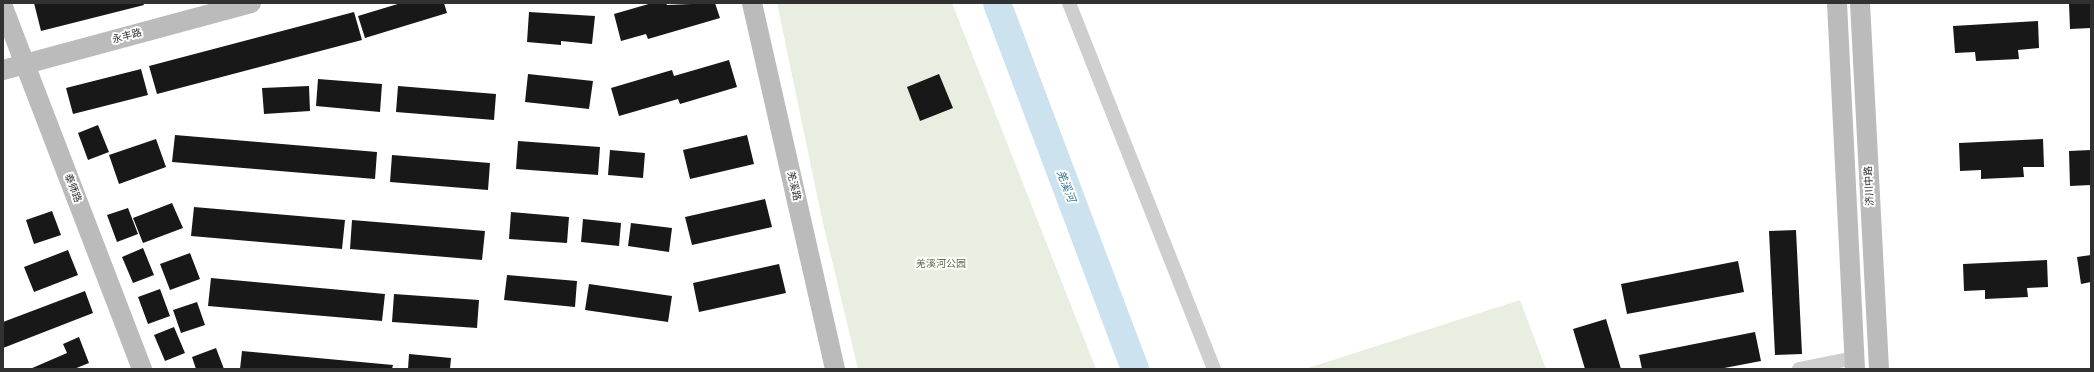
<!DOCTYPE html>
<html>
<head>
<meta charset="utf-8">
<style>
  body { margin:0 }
  #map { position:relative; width:2094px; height:372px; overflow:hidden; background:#fff; font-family:"Asap Condensed",sans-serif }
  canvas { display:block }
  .frame { position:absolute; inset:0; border:4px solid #313131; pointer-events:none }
</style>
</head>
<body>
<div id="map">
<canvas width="2094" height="372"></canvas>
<div class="frame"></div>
</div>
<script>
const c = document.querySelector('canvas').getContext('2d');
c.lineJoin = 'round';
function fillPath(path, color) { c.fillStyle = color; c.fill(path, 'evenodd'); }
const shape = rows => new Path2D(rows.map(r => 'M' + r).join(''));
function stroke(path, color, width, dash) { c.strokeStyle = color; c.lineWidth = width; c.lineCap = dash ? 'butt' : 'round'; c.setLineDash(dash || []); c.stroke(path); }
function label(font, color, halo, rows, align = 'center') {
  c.font = font + ' "Asap Condensed","Noto Sans SC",sans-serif'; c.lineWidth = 4; c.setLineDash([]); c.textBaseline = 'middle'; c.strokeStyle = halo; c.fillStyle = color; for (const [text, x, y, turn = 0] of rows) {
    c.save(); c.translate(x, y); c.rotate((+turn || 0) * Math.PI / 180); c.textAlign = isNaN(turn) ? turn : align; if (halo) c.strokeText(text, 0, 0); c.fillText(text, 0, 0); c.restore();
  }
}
const green = shape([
  [777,3,952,3,1096,369,858,369,822,219],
  [1520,300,1546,369,1305,369]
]);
const river = shape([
  [997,3,1135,369]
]);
const building = shape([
  [34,3,143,3,144,5,41,31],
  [401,3,444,3,447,13,365,38,358,16],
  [652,3,666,3,667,5,715,3,720,18,648,39,646,34,621,41,614,14],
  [2069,3,2091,3,2091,28,2070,29],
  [354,12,362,40,157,94,149,66],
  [529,12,595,16,592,44,561,41,561,45,527,42],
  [2038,21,2039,48,2018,50,2019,59,1976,61,1975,52,1955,53,1953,26],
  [729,60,737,87,680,104,678,99,619,116,611,88,672,70,674,76],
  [141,69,148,95,73,114,66,88],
  [528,74,593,81,589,109,525,102],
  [939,74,953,108,920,121,907,87],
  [318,79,382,84,380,112,316,106],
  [309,86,310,111,264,114,262,88],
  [398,86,496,94,494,120,396,112],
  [98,125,109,152,88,160,78,133],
  [175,135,377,152,375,179,172,162],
  [747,135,754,164,690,179,683,150],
  [156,139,166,167,119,184,109,155],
  [2043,139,2044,167,2023,167,2024,177,1981,179,1981,170,1960,171,1959,143],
  [518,141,600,147,598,175,516,169],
  [610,150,645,153,643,178,608,175],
  [2091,150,2091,185,2070,186,2069,151],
  [392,155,490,163,488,190,390,182],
  [765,199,772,227,692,245,685,217],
  [172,203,183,228,143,243,133,218],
  [194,207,345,220,342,249,191,236],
  [128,208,138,234,117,242,107,215],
  [52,211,61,235,34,244,26,220],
  [511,212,569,217,567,243,509,239],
  [583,219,621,223,619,246,581,242],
  [352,220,485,231,482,260,350,249],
  [631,223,672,228,669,252,628,246],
  [1796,230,1802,354,1775,355,1769,231],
  [143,248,154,275,133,283,122,257],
  [68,250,78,275,34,292,24,267],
  [190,253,200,279,170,290,160,264],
  [2091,255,2091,282,2081,284,2077,257],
  [2047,260,2048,287,2027,288,2028,297,1985,299,1985,290,1964,291,1963,264],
  [1738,261,1744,292,1627,314,1621,284],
  [779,264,786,293,699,312,693,283],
  [507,275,577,281,575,307,504,300],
  [211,278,385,294,382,321,208,306],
  [589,284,672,296,668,322,585,310],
  [160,289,170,316,148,324,138,297],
  [85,291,93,313,3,348,3,322],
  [394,294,479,300,477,328,392,322],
  [197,302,205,325,181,333,173,310],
  [1606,319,1621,369,1585,369,1573,329],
  [174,327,185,353,165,361,154,335],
  [1755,332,1761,361,1719,369,1642,369,1639,355],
  [79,337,89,363,74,369,30,369,67,353,63,344],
  [216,348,224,369,196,369,192,357],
  [242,351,393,365,392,369,240,369],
  [409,354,451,358,450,369,408,369]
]);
const street = shape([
  [1069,3,1214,369],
  [1799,369,1854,358]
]);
const secondary = shape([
  [752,3,835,369],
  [1837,3,1855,369],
  [1860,3,1879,369],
  [3,7,142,369],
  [3,70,251,3]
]);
const streetNames = [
  ["永丰路",127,36,-15],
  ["羌溪路",794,186,77],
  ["济川中路",1869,186,-93],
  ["泰师路",73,188,69]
];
const parkNames = [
  ["羌溪河公园",941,264]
];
const waterNames = [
  ["羌溪河",1066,186,69]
];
fillPath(green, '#e8eee0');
stroke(river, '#cce2ee', 28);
fillPath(building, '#181818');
stroke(street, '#cecece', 14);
stroke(secondary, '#bbb', 20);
label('10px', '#313131', '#fff', streetNames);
label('10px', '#566f3d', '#fff', parkNames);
label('italic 11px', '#3c7797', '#fff', waterNames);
</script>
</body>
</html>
